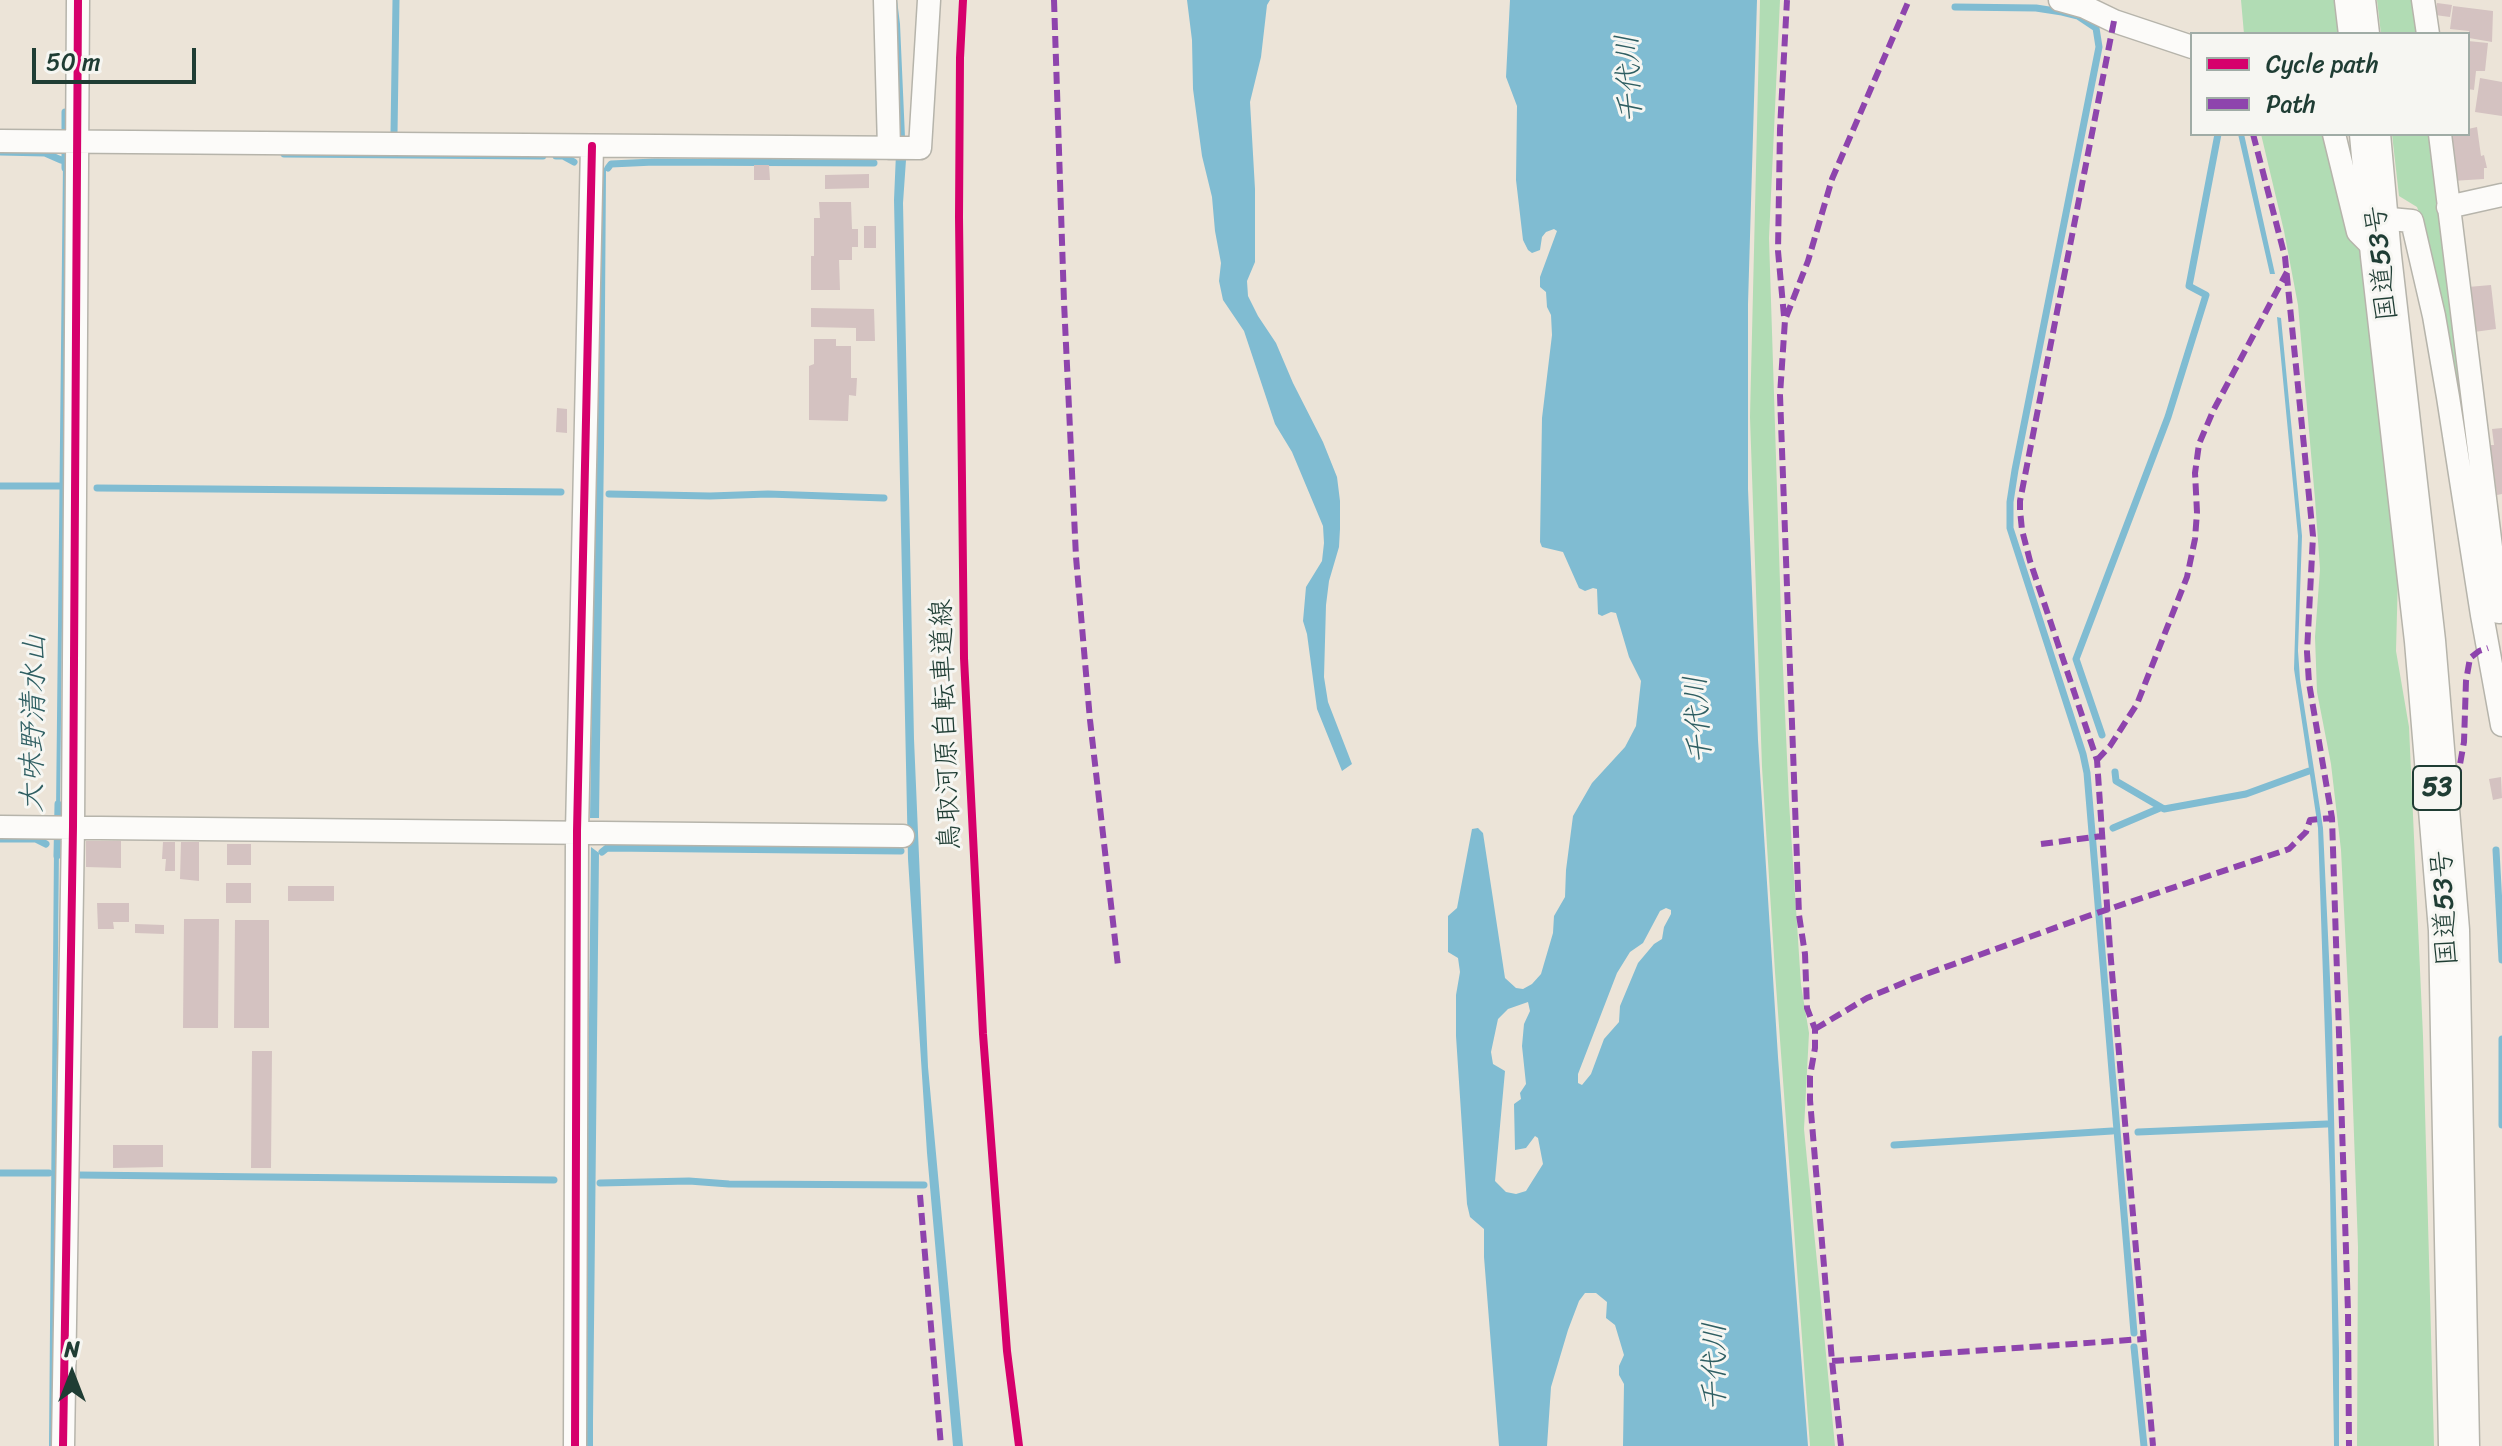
<!DOCTYPE html>
<html>
<head>
<meta charset="utf-8">
<style>
  body { margin:0 }
  #map { position:relative; width:2502px; height:1446px; overflow:hidden; background:#ece4d8; font-family:Sriracha,sans-serif }
  canvas { display:block }
  .legend { position:absolute; left:2190px; top:32px; width:280px; height:104px; box-sizing:border-box; background:#f6f6f2; border:2px solid #a0aca6; margin:0; padding:10px 14px; list-style:none; font-size:24px; color:#1f3d34 }
  .legend li { display:flex; align-items:center; gap:16px; height:40px }
  .legend b { width:40px; border:2px solid #a0aca6 }
  .north { position:absolute; left:32px; top:1334px; width:80px; height:80px; -webkit-text-stroke:6px #f6f6f2; paint-order:stroke; rotate:0deg; font-size:22px; font-weight:700; line-height:32px; text-align:center; color:#1f3d34 }
  .north::after { content:''; display:block; margin:auto; width:28px; height:36px; background:#1f3d34; clip-path:polygon(50% 0,100% 100%,50% 72%,0 100%) }
  .scale { position:absolute; left:32px; top:48px; width:164px; height:36px; box-sizing:border-box; border:4px solid #1f3d34; border-top:0; padding-left:10px; font-size:24px; line-height:28px; white-space:nowrap; color:#1f3d34; -webkit-text-stroke:6px #f6f6f2; paint-order:stroke }
</style>
</head>
<body>
<div id="map">
<canvas width="2502" height="1446"></canvas>
<ul class="legend">
<li><b style="height:10px;background:#d6006c"></b>Cycle path</li>
<li><b style="height:10px;background:#8e44ad"></b>Path</li>
</ul>
<div class="north">N</div>
<div class="scale">50 m</div>
</div>
<script>
const c = document.querySelector('canvas').getContext('2d');
c.lineJoin = 'round';
function fillPath(path, color) { c.fillStyle = color; c.fill(path, 'evenodd'); }
const shape = rows => new Path2D(rows.map(r => 'M' + r).join(''));
function stroke(path, color, width, dash) { c.strokeStyle = color; c.lineWidth = width; c.lineCap = dash ? 'butt' : 'round'; c.setLineDash(dash || []); c.stroke(path); }
function label(font, color, halo, rows, align = 'center') {
  c.font = font + ' Sriracha,"Klee One",sans-serif'; c.lineWidth = 6; c.setLineDash([]); c.textBaseline = 'middle'; c.strokeStyle = halo; c.fillStyle = color; for (const [text, x, y, turn = 0] of rows) {
    c.save(); c.translate(x, y); c.rotate((+turn || 0) * Math.PI / 180); c.textAlign = isNaN(turn) ? turn : align; if (halo) c.strokeText(text, 0, 0); c.fillText(text, 0, 0); c.restore();
  }
}
const green = shape([
  [1760,0,1780,0,1769,238,1782,646,1789,802,1801,985,1809,1033,1804,1129,1835,1446,1810,1446,1775,972,1762,767,1750,417],
  [2241,0,2337,0,2341,34,2244,34],
  [2377,0,2414,0,2419,34,2381,34],
  [2261,134,2329,134,2361,247,2398,575,2396,651,2409,727,2423,1036,2434,1446,2357,1446,2358,1247,2351,1051,2341,850,2331,764,2317,692,2315,637,2320,569,2315,499,2298,305,2284,231],
  [2392,134,2431,134,2486,596,2423,223,2417,207,2399,196]
]);
const water = shape([
  [891,0,897,0,900,24,906,160,903,203,914,739,928,1067,963,1446,953,1446,927,1153,908,859,894,200,897,130],
  [1187,0,1270,0,1267,5,1261,57,1250,102,1255,189,1255,262,1247,281,1248,296,1258,316,1276,343,1293,383,1323,442,1337,477,1340,501,1340,529,1339,547,1329,581,1326,605,1324,677,1328,702,1352,764,1342,771,1317,709,1307,634,1303,621,1306,587,1322,561,1324,543,1323,526,1292,452,1275,424,1244,331,1223,300,1219,281,1221,263,1215,231,1212,197,1202,156,1193,89,1192,40],
  [1510,0,1757,0,1748,304,1748,489,1758,740,1778,1057,1808,1446,1623,1446,1624,1384,1619,1375,1619,1366,1624,1355,1615,1325,1606,1318,1607,1302,1596,1293,1585,1293,1579,1301,1568,1330,1551,1387,1547,1446,1499,1446,1484,1257,1484,1229,1470,1217,1467,1204,1456,1036,1456,995,1460,972,1458,958,1448,952,1448,916,1457,908,1472,829,1478,828,1483,833,1505,978,1516,988,1523,989,1532,984,1541,974,1553,933,1554,916,1565,897,1566,870,1573,816,1592,783,1625,747,1636,726,1641,681,1629,657,1616,613,1611,612,1602,616,1598,614,1597,589,1593,588,1585,591,1579,588,1563,552,1542,547,1540,542,1542,418,1552,335,1551,315,1547,307,1546,292,1540,287,1540,277,1557,231,1554,229,1546,232,1542,237,1540,250,1532,253,1528,250,1523,240,1516,180,1517,106,1506,77],
  [1666,908,1671,910,1671,914,1664,927,1662,939,1654,944,1638,963,1620,1006,1619,1022,1604,1039,1591,1074,1582,1085,1578,1083,1578,1074,1617,973,1630,952,1643,943,1660,911],
  [1528,1002,1530,1011,1524,1024,1522,1046,1526,1084,1520,1093,1521,1099,1514,1104,1515,1150,1526,1148,1535,1136,1538,1138,1543,1164,1526,1191,1516,1194,1506,1192,1495,1181,1505,1071,1493,1064,1491,1052,1498,1019,1508,1009],
  [2238,134,2244,134,2275,274,2270,274],
  [67,160,60,810,56,810,63,162],
  [599,164,606,169,604,448,599,818,590,818],
  [2277,317,2281,318,2302,536,2298,651,2300,679,2323,828,2332,1021,2339,1351,2339,1446,2334,1446,2330,1185,2318,828,2294,669,2298,536],
  [591,847,599,853,593,1421,593,1446,584,1446],
  [54,848,59,848,53,1446,49,1446]
]);
const stream = shape([
  [1955,7,2036,8,2062,12,2078,16,2096,28,2099,47,2015,470,2010,502,2010,528,2083,754,2087,773,2134,1333],
  [394,134,396,0],
  [0,152,45,153,61,160],
  [284,154,543,156],
  [556,156,563,156,574,162],
  [65,168,65,112],
  [608,168,611,164,654,162,874,163],
  [0,486,62,486],
  [97,488,561,492],
  [609,494,710,496,768,494,884,498],
  [2102,735,2076,659,2168,417,2206,295,2189,286,2218,134],
  [2115,772,2116,781,2164,809,2246,794,2309,771],
  [2113,828,2160,808],
  [0,839,36,839,46,844],
  [2496,850,2502,960],
  [602,852,607,848,901,851],
  [57,856,58,804],
  [2502,1039,2502,1125],
  [2138,1132,2327,1124],
  [1894,1145,2112,1131],
  [0,1173,49,1173],
  [78,1175,554,1180],
  [600,1183,689,1181,729,1184,924,1185],
  [2134,1347,2144,1446]
]);
const building = shape([
  [2437,3,2452,5,2450,17,2435,15],
  [2453,6,2493,11,2492,42,2469,38,2469,31,2450,29],
  [2468,41,2488,43,2485,71,2476,71,2474,90,2468,89],
  [2480,78,2502,82,2502,116,2475,112],
  [2477,127,2481,156,2484,155,2487,168,2484,168,2484,179,2452,181,2448,134,2468,134,2468,129],
  [754,165,769,165,770,180,754,180],
  [869,174,869,188,825,189,825,175],
  [819,202,851,202,852,229,858,229,858,247,852,247,852,260,839,260,840,290,811,290,811,256,814,256,814,218,820,218],
  [864,226,876,226,876,248,864,248],
  [2491,285,2496,329,2474,332,2468,287],
  [811,308,874,309,875,341,856,341,856,328,811,327],
  [814,339,836,339,836,346,851,346,851,378,857,378,856,396,849,395,848,421,809,420,809,366,814,364],
  [557,408,567,409,567,433,556,432],
  [2502,428,2502,494,2497,495,2493,465,2488,466,2486,445,2494,445,2492,429],
  [2501,777,2502,798,2493,800,2489,779],
  [86,841,121,841,121,868,86,867],
  [163,842,175,842,175,871,165,871,166,859,162,859],
  [181,842,199,842,199,881,180,879],
  [227,844,251,844,251,865,227,865],
  [226,883,251,883,251,903,226,903],
  [288,886,334,886,334,901,288,901],
  [97,903,129,903,129,922,113,922,114,929,98,929],
  [184,919,219,919,218,1028,183,1028],
  [235,920,269,920,269,1028,234,1028],
  [135,924,164,925,164,934,135,933],
  [252,1051,272,1051,271,1168,251,1168],
  [113,1145,163,1145,163,1167,113,1168]
]);
const street = shape([
  [885,0,889,148],
  [2060,0,2085,7,2114,21,2192,47],
  [2423,0,2428,34],
  [2334,134,2358,232,2378,252],
  [2440,134,2499,612],
  [0,141,920,148,929,0],
  [2448,207,2502,195],
  [2379,218,2412,221,2434,316,2448,397,2482,615,2502,725],
  [0,827,903,836],
  [63,1446,73,827,78,0],
  [575,1446,577,831,592,146]
]);
const highway = shape([
  [2355,0,2359,34],
  [2370,134,2381,256,2425,641,2449,930,2459,1446]
]);
const quiet = shape([
  [1054,0,1064,302,1076,557,1090,720,1118,966],
  [2114,21,2020,501,2020,510,2022,530,2030,561,2097,760,2110,949,2153,1446],
  [2253,134,2285,257,2313,536,2307,652,2309,683,2332,818,2348,1312,2349,1446],
  [1784,316,1778,251,1780,129,1787,0],
  [2097,760,2110,746,2137,704,2187,577,2195,539,2197,512,2195,473,2199,444,2213,411,2287,272],
  [2457,781,2464,742,2466,681,2470,658,2479,651,2488,648],
  [2041,844,2102,836],
  [1815,1029,1867,998,1915,978,2088,916,2289,849,2306,832,2310,820,2332,818],
  [920,1195,941,1446],
  [1832,1361,2143,1339],
  [1841,1446,1832,1361,1810,1100,1810,1076,1815,1048,1815,1029,1807,1008,1805,954,1799,915,1780,395,1785,320,1808,261,1832,179,1909,0]
]);
const cycleway = shape([
  [963,0,960,58,959,217,964,658,983,1034,1007,1351,1019,1446],
  [63,1446,73,827,78,0],
  [575,1446,577,831,592,146]
]);
const shields = [
  [2437,788,48]
];
const shieldNames = [
  ["53",2437,788]
];
const streetNames = [
  ["国道53号",2383,263,-96],
  ["鳥取河原自転車道線",947,725,-92],
  ["国道53号",2446,908,-93]
];
const waterNames = [
  ["千代川",1631,79,-93],
  ["千代川",1700,720,-94],
  ["大味野清水山",35,723,-89],
  ["千代川",1716,1367,-90]
];
fillPath(green, '#b1dcb4');
fillPath(water, '#80bcd2');
stroke(stream, '#80bcd2', 7);
fillPath(building, '#d4c2c1');
stroke(street, '#b6b4ab', 25);
stroke(highway, '#b6b4ab', 43);
stroke(street, '#fcfbf9', 22);
stroke(highway, '#fcfbf9', 40);
stroke(quiet, '#8e44ad', 6, [12, 6]);
stroke(cycleway, '#d6006c', 8);
for (const [x, y, w] of shields) { const box = new Path2D(); box.roundRect(x - w / 2, y - 22, w, 44, 6); c.fillStyle = '#f6f6f2'; c.fill(box); stroke(box, '#1f3d34', 2); }
label('bold 26px', '#1f3d34', null, shieldNames);
label('28px', '#1f3d34', '#f6f6f2', streetNames);
label('italic 30px', '#2e5e62', '#f6f6f2', waterNames);
</script>
</body>
</html>
